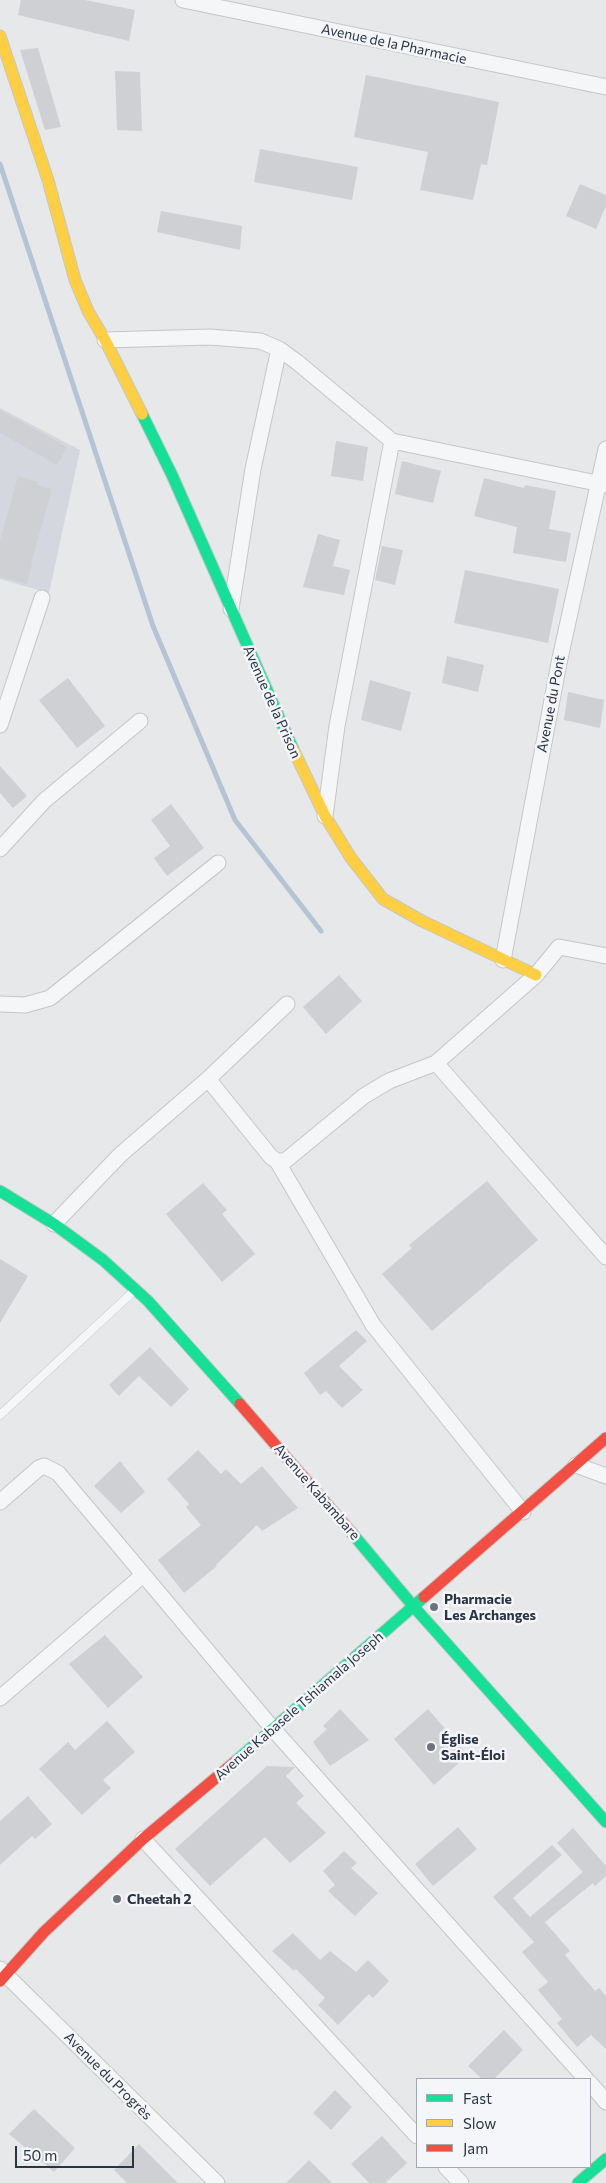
<!DOCTYPE html>
<html>
<head>
<meta charset="utf-8">
<style>
  body { margin:0 }
  #map { position:relative; width:606px; height:2183px; overflow:hidden; background:#e6e8ea; font-family:Commissioner,sans-serif }
  canvas { display:block }
  .legend { position:absolute; left:416px; top:2078px; width:175px; height:90px; box-sizing:border-box; background:#f4f6f9; border:1px solid #a4a8b1; margin:0; padding:6px 9px; list-style:none; font-size:15px; color:#2b3445 }
  .legend li { display:flex; align-items:center; gap:10px; height:25px }
  .legend b { width:25px; border:1px solid #a4a8b1 }
  .scale { position:absolute; left:15px; top:2146px; width:119px; height:22px; box-sizing:border-box; border:2px solid #2b3445; border-top:0; padding-left:6px; font-size:15px; line-height:18px; white-space:nowrap; color:#2b3445; -webkit-text-stroke:4px #f4f6f9; paint-order:stroke }
</style>
</head>
<body>
<div id="map">
<canvas width="606" height="2183"></canvas>
<ul class="legend">
<li><b style="height:6px;background:#16e098"></b>Fast</li>
<li><b style="height:6px;background:#ffcf43"></b>Slow</li>
<li><b style="height:6px;background:#f24e42"></b>Jam</li>
</ul>
<div class="scale">50 m</div>
</div>
<script>
const c = document.querySelector('canvas').getContext('2d');
c.lineJoin = 'round';
function fillPath(path, color) { c.fillStyle = color; c.fill(path, 'evenodd'); }
const shape = rows => new Path2D(rows.map(r => 'M' + r).join(''));
function stroke(path, color, width, dash) { c.strokeStyle = color; c.lineWidth = width; c.lineCap = dash ? 'butt' : 'round'; c.setLineDash(dash || []); c.stroke(path); }
function label(font, color, halo, rows, align = 'center') {
  c.font = font + ' Commissioner,sans-serif'; c.lineWidth = 5; c.setLineDash([]); c.textBaseline = 'middle'; c.strokeStyle = halo; c.fillStyle = color; for (const [text, x, y, turn = 0] of rows) {
    c.save(); c.translate(x, y); c.rotate((+turn || 0) * Math.PI / 180); c.textAlign = isNaN(turn) ? turn : align; if (halo) c.strokeText(text, 0, 0); c.fillText(text, 0, 0); c.restore();
  }
}
const built = shape([
  [0,408,80,450,49,593,0,579]
]);
const stream = shape([
  [0,164,153,626,235,820,321,931]
]);
const building = shape([
  [21,0,85,0,135,10,129,41,18,15],
  [38,48,61,127,45,130,20,50],
  [115,71,140,72,142,131,117,130],
  [366,75,499,102,487,165,481,164,473,200,420,190,428,152,354,137],
  [260,149,358,167,352,200,254,182],
  [580,184,606,195,606,206,596,229,566,216],
  [161,211,242,226,240,250,157,232],
  [0,410,67,447,57,465,0,433],
  [336,441,368,447,363,481,331,476],
  [402,461,441,471,433,503,395,494],
  [18,476,38,482,37,485,52,489,31,563,32,563,27,584,0,577,0,541],
  [484,478,524,488,525,485,556,491,549,529,571,533,566,562,513,553,517,527,474,516],
  [318,534,340,540,333,566,350,570,344,595,303,587],
  [382,546,403,550,395,585,375,580],
  [465,570,559,589,548,643,454,623],
  [447,656,484,665,478,692,442,683],
  [68,678,105,726,77,748,39,700],
  [370,680,411,692,401,731,361,720],
  [568,692,604,700,600,728,564,720],
  [0,766,27,796,13,808,0,793],
  [171,804,204,848,167,876,154,858,170,846,151,820],
  [339,975,362,1001,326,1034,303,1007],
  [487,1181,538,1240,432,1331,382,1274,412,1248,409,1245],
  [203,1183,227,1210,222,1214,255,1254,222,1282,166,1214],
  [0,1259,28,1276,0,1323],
  [356,1330,367,1341,339,1366,363,1390,342,1408,326,1391,320,1395,304,1373],
  [150,1347,189,1389,171,1407,139,1376,119,1396,109,1385],
  [198,1450,221,1474,226,1469,241,1484,262,1466,298,1508,262,1531,257,1525,216,1565,217,1566,184,1593,158,1560,201,1525,186,1507,189,1504,167,1479],
  [120,1461,145,1492,121,1513,94,1486],
  [105,1635,143,1677,108,1708,69,1664],
  [340,1709,369,1740,330,1766,313,1742,327,1729,323,1726],
  [428,1709,468,1755,434,1785,394,1739],
  [107,1721,135,1752,103,1780,111,1788,82,1815,39,1769,68,1742,75,1750],
  [267,1766,295,1767,286,1776,304,1796,296,1803,326,1833,290,1863,265,1837,210,1886,175,1849],
  [28,1796,52,1824,35,1839,32,1836,0,1865,0,1821],
  [458,1827,477,1849,433,1886,415,1864],
  [573,1828,606,1866,606,1876,595,1886,593,1883,545,1922,570,1951,565,1955,595,1991,599,1988,606,1996,606,2049,591,2035,577,2047,557,2023,562,2019,538,1990,548,1982,522,1952,534,1942,493,1897,552,1845,562,1855,513,1898,530,1917,583,1872,557,1843],
  [344,1851,357,1863,351,1868,378,1893,355,1916,328,1891,335,1885,323,1871],
  [293,1933,320,1960,330,1951,356,1972,368,1960,389,1981,373,1998,369,1994,338,2025,318,2005,325,1998,296,1969,294,1971,272,1951],
  [504,2030,523,2050,494,2079,482,2079,468,2066],
  [335,2090,352,2107,331,2130,313,2113],
  [34,2109,75,2148,54,2172,9,2134],
  [382,2136,407,2163,385,2183,369,2183,351,2164],
  [139,2144,178,2183,127,2183,114,2170],
  [309,2160,332,2183,286,2183]
]);
const lane = shape([
  [0,1415,134,1291]
]);
const street = shape([
  [183,0,606,87],
  [105,340,210,337,260,341,279,349,297,362,392,441,606,485],
  [231,609,253,469,279,349],
  [0,725,42,598],
  [325,816,337,726,392,441],
  [0,849,44,801,140,721],
  [503,960,559,663,606,449],
  [0,1004,25,1005,50,998,218,863],
  [436,1063,606,1257],
  [208,1079,271,1157,277,1161,373,1325,523,1512],
  [277,1161,285,1161,364,1096,389,1081,436,1063,536,975,559,947,606,956],
  [54,1224,120,1155,208,1079,287,1004],
  [576,1465,606,1476],
  [0,1502,39,1468,44,1466,58,1473,273,1729,586,2079],
  [0,1698,143,1575],
  [143,1839,417,2136],
  [0,1969,217,2183],
  [590,2083,606,2102],
  [446,2167,461,2183]
]);
const fast = shape([
  [142,414,172,475,293,749],
  [0,1191,54,1224,103,1260,148,1301,240,1404],
  [351,1532,414,1607,606,1822],
  [236,1761,424,1597],
  [578,2183,606,2159]
]);
const slow = shape([
  [0,36,48,180,75,280,88,311,105,340,142,414],
  [293,749,325,816,351,858,383,899,422,921,536,975]
]);
const jam = shape([
  [240,1404,351,1532],
  [424,1597,606,1438],
  [0,1981,44,1932,143,1839,236,1761]
]);
const markers = [
  [434,1607,5,"#6c737f"],
  [431,1747,5,"#6c737f"],
  [117,1899,5,"#6c737f"]
];
const streetNames = [
  ["Avenue de la Pharmacie",394,44,12],
  ["Avenue de la Prison",272,702,66],
  ["Avenue du Pont",551,704,-79],
  ["Avenue Kabambare",317,1492,49],
  ["Avenue Kabasele Tshiamala Joseph",299,1706,-41],
  ["Avenue du Progrès",108,2076,45]
];
const poiNames = [
  ["Pharmacie",444,1599],
  ["Les Archanges",444,1615],
  ["Église",441,1739],
  ["Saint-Éloi",441,1755],
  ["Cheetah 2",127,1899]
];
fillPath(built, '#d4d7dd');
stroke(stream, '#b4c4d5', 5);
fillPath(building, '#ced0d3');
stroke(lane, '#c4c6c8', 9);
stroke(street, '#c4c6c8', 17);
stroke(fast, '#c4c6c8', 13);
stroke(slow, '#c4c6c8', 13);
stroke(jam, '#c4c6c8', 13);
stroke(lane, '#f5f6f7', 8);
stroke(street, '#f5f6f7', 15);
stroke(fast, '#16e098', 11);
stroke(slow, '#ffcf43', 11);
stroke(jam, '#f24e42', 11);
for (const [x, y, r, color] of markers) { const dot = new Path2D(); dot.arc(x, y, r, 0, 2 * Math.PI); c.fillStyle = color; c.fill(dot); stroke(dot, '#f4f6f9', 2); }
label('14px', '#2b3445', '#f4f6f9', streetNames);
label('bold 14px', '#2b3445', '#f4f6f9', poiNames, 'left');
</script>
</body>
</html>
